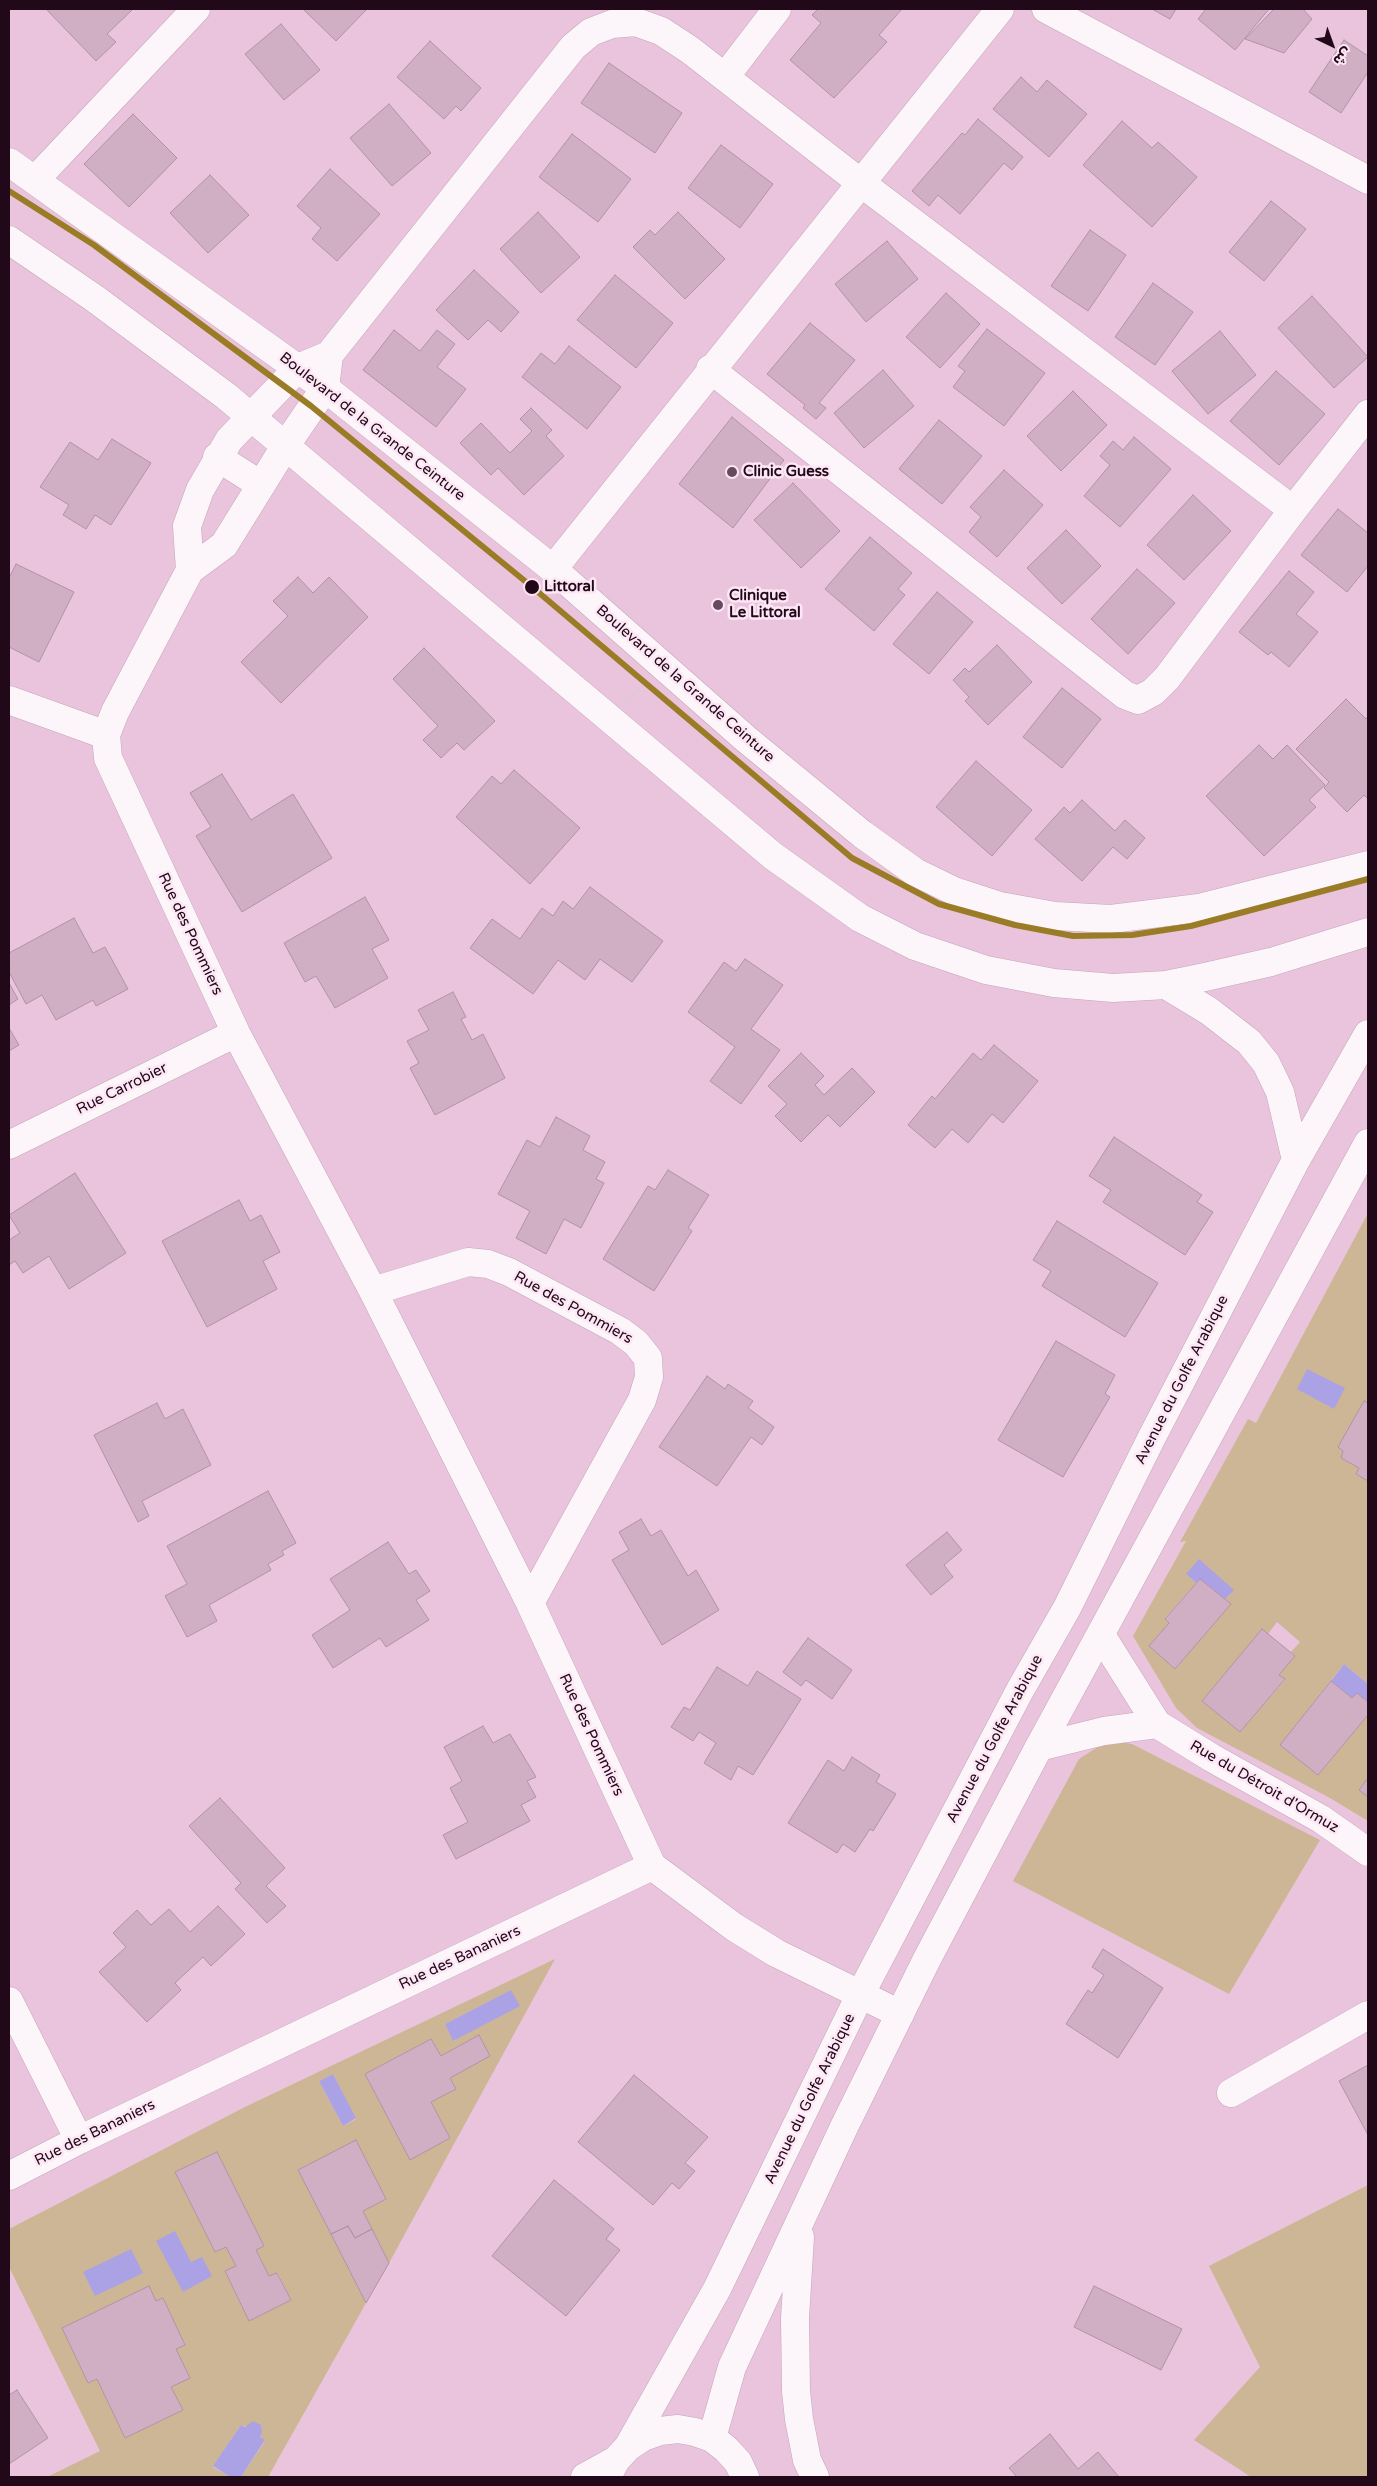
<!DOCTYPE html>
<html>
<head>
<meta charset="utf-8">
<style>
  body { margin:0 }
  #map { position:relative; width:1377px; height:2486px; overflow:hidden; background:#eac4dc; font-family:"Varela Round","Noto Sans Arabic",sans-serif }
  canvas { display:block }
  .frame { position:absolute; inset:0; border:10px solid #21091a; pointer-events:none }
  .north { position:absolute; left:1307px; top:20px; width:50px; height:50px; -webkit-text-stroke:4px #fde7f4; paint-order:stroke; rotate:138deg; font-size:14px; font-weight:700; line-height:20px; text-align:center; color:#21091a }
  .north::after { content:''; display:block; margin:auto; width:18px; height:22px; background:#21091a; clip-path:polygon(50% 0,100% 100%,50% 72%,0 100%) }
</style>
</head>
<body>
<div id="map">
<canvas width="1377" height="2486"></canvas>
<div class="frame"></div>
<div class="north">ش</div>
</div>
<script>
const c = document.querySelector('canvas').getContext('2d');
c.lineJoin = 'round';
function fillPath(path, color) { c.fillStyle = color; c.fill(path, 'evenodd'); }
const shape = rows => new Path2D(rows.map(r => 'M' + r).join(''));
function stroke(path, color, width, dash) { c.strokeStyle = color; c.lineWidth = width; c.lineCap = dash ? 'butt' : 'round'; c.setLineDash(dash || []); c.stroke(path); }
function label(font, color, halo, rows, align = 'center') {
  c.font = font + ' "Varela Round",sans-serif'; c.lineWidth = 5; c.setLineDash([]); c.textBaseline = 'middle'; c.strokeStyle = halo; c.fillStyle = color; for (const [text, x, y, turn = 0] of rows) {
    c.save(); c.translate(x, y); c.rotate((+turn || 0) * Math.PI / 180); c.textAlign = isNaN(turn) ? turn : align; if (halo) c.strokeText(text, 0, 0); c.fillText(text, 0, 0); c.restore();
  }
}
const green = shape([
  [1368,1213,1368,1403,1364,1402,1339,1447,1343,1451,1341,1458,1359,1468,1356,1474,1368,1481,1368,1684,1344,1664,1280,1745,1318,1775,1368,1715,1368,1778,1359,1790,1368,1797,1368,1821,1330,1798,1197,1728,1176,1708,1133,1636,1186,1541,1180,1542,1248,1419,1256,1423],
  [1186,1574,1233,1590,1225,1599,1231,1604,1175,1669,1149,1646,1169,1623,1165,1618,1196,1583],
  [1277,1622,1300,1642,1291,1652,1295,1656,1279,1675,1285,1680,1240,1732,1202,1701,1262,1629,1268,1634],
  [1114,1741,1132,1744,1320,1840,1229,1994,1013,1881,1079,1759,1096,1748],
  [555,1959,389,2263,363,2211,386,2199,356,2141,299,2170,366,2303,268,2477,241,2477,265,2441,260,2437,262,2432,241,2425,213,2467,230,2477,47,2477,100,2451,9,2267,9,2229,245,2107],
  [512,1990,454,2041,453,2040,445,2024],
  [479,2036,490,2056,450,2078,456,2089,431,2102,450,2138,410,2159,365,2074,431,2039,441,2056],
  [333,2074,356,2119,343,2126,319,2081],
  [217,2152,264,2246,256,2250,269,2276,278,2273,291,2300,249,2321,225,2272,236,2266,226,2247,215,2252,175,2172],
  [149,2287,156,2301,163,2298,185,2345,176,2349,190,2378,171,2387,183,2410,125,2438,97,2379,88,2383,62,2328],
  [1368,2185,1368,2477,1251,2477,1194,2440,1260,2367,1209,2266]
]);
const water = shape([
  [1307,1369,1345,1388,1334,1409,1297,1389],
  [1199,1559,1234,1590,1225,1599,1200,1579,1196,1583,1186,1574],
  [1344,1664,1368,1684,1368,1702,1357,1693,1352,1698,1331,1681],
  [511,1990,520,2006,453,2041,445,2024],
  [333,2074,356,2118,343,2126,319,2081],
  [175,2231,191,2262,202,2257,212,2276,183,2292,156,2241],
  [131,2249,143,2273,95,2296,83,2272],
  [253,2421,261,2425,262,2432,260,2437,265,2440,241,2477,230,2477,213,2466,241,2425,245,2427]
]);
const building = shape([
  [46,9,131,9,132,10,107,34,116,42,96,61,46,9],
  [303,9,367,9,336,41,303,9],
  [818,9,902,9,879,35,887,42,834,98,790,60,821,23,812,15,818,9],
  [1152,9,1176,9,1170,19,1152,9],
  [1206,9,1269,9,1235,50,1198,19,1206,9],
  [1274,9,1303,9,1312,19,1284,53,1245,39,1274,9],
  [281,24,320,70,284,100,245,54,281,24],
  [1344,40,1368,56,1368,72,1341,113,1309,92,1344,40],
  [430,41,481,88,461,111,456,106,444,119,397,77,430,41],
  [609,63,682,113,655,153,581,103,609,63],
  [1021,77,1037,92,1047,80,1087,114,1049,157,993,109,1021,77],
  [389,104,431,153,392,186,350,138,389,104],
  [133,114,177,158,129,207,84,164,133,114],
  [978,119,1023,157,1012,170,1004,163,960,214,938,195,929,206,912,191,962,133,965,135,978,119],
  [1122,121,1152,148,1158,142,1197,177,1152,227,1083,165,1122,121],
  [572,134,631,179,598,222,539,177,572,134],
  [721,145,773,184,740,228,688,188,721,145],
  [330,169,380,214,337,261,312,239,321,228,297,206,330,169],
  [210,175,249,215,208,253,170,213,210,175],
  [1271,201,1306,229,1264,281,1229,252,1271,201],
  [538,212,580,257,541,293,500,249,538,212],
  [678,212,725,259,685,299,633,247,650,230,655,235,678,212],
  [1090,230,1126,255,1088,311,1051,286,1090,230],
  [887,241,918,279,866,322,835,284,887,241],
  [474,270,519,312,501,332,488,320,468,340,436,310,474,270],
  [615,275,673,323,636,368,577,320,615,275],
  [1153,283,1193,312,1155,365,1115,337,1153,283],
  [946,293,980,324,940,368,906,337,946,293],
  [1312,296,1368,357,1334,388,1278,328,1312,296],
  [810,323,855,360,819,403,826,408,816,419,803,408,805,405,767,374,810,323],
  [987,329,1045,373,1004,426,953,387,965,371,958,366,987,329],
  [394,330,420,351,437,330,455,344,437,367,466,389,436,427,363,370,394,330],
  [1220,331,1256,375,1208,414,1172,371,1220,331],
  [569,346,621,387,587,429,522,377,541,353,555,364,569,346],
  [883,370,914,406,864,448,834,413,883,370],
  [1276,371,1325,414,1279,465,1230,421,1276,371],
  [1073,391,1107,425,1061,471,1027,436,1073,391],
  [531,408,552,430,546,436,564,456,524,495,498,468,491,475,460,443,481,423,510,453,532,431,520,419,531,408],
  [732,417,784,460,733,528,679,484,732,417],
  [939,420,982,456,942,504,899,469,939,420],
  [1134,437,1171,469,1120,527,1084,496,1110,465,1100,456,1113,441,1123,450,1134,437],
  [112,439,151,463,111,525,95,515,86,529,63,515,69,505,40,487,70,442,98,460,112,439],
  [1004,470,1043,505,997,557,969,532,981,517,970,507,1004,470],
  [793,483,840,531,801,568,754,520,793,483],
  [1193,495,1231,531,1184,580,1147,545,1193,495],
  [1338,509,1368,533,1368,566,1347,592,1301,555,1338,509],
  [1066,530,1101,566,1062,604,1027,568,1066,530],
  [870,537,912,573,898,589,905,595,874,631,825,589,870,537],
  [16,564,74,592,39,662,9,647,9,578,16,564],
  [1137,569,1175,603,1128,654,1091,619,1137,569],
  [1289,571,1314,592,1296,614,1318,632,1289,667,1271,652,1268,655,1239,632,1289,571],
  [298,577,313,593,329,577,368,617,281,703,241,662,288,616,273,601,298,577],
  [937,592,973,622,929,674,893,644,937,592],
  [997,645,1032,682,988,725,965,701,969,697,953,680,965,668,969,672,997,645],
  [424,648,495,721,464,750,457,743,441,758,423,740,438,726,393,679,424,648],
  [1062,688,1101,719,1062,768,1023,737,1062,688],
  [1346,699,1366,719,1368,716,1368,799,1364,795,1347,812,1324,788,1329,782,1296,749,1346,699],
  [1259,745,1273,759,1287,745,1325,785,1309,800,1316,807,1264,856,1206,796,1259,745],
  [976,761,1032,810,992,856,936,807,976,761],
  [514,770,580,828,530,884,456,817,492,776,501,784,514,770],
  [222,774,251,820,293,794,332,858,242,912,196,836,211,827,190,793,222,774],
  [1082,800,1115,831,1125,820,1145,838,1127,859,1113,847,1082,881,1035,839,1064,807,1070,813,1082,800],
  [590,887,663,941,632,982,600,959,585,980,558,960,533,994,470,948,492,919,520,939,542,908,553,916,563,901,573,909,590,887],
  [365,897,389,940,372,949,388,978,335,1008,316,976,305,982,284,943,365,897],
  [74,918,93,953,105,947,128,989,96,1006,93,1000,56,1020,42,995,26,1004,9,972,9,953,74,918],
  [745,959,783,985,751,1029,780,1050,741,1104,710,1081,735,1047,688,1012,724,962,736,971,745,959],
  [9,983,18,999,9,1005,9,983],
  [453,992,466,1017,461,1019,472,1040,483,1034,505,1078,435,1115,410,1068,419,1063,407,1041,429,1030,418,1010,453,992],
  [9,1028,19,1045,9,1051,9,1028],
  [994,1045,1038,1081,1003,1123,992,1114,968,1143,952,1129,935,1148,908,1125,932,1096,935,1099,973,1053,981,1060,994,1045],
  [801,1053,824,1076,815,1085,824,1095,852,1068,875,1092,840,1127,828,1115,801,1142,775,1116,787,1104,768,1086,801,1053],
  [556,1117,590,1136,583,1150,605,1162,596,1179,604,1183,581,1228,564,1219,546,1254,516,1238,530,1211,498,1194,527,1140,540,1147,556,1117],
  [1114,1137,1202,1195,1197,1202,1213,1212,1185,1255,1103,1202,1111,1190,1089,1176,1114,1137],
  [668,1170,709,1195,688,1228,692,1231,654,1291,603,1259,648,1186,655,1190,668,1170],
  [75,1173,126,1253,69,1289,49,1256,23,1273,15,1261,9,1265,9,1240,20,1233,9,1215,75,1173],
  [239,1200,250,1221,261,1215,280,1252,263,1261,277,1289,207,1327,162,1241,239,1200],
  [1057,1221,1158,1283,1125,1337,1042,1286,1051,1271,1033,1260,1057,1221],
  [1056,1341,1115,1375,1105,1394,1110,1397,1063,1477,998,1440,1056,1341],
  [707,1376,725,1389,728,1384,753,1401,748,1408,774,1427,762,1445,751,1437,717,1486,659,1447,707,1376],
  [1364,1401,1368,1403,1368,1481,1356,1474,1359,1468,1341,1458,1343,1451,1338,1447,1364,1401],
  [157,1403,165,1419,183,1409,211,1465,142,1501,149,1516,138,1522,94,1435,157,1403],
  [268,1491,296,1543,282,1551,284,1555,268,1564,271,1570,209,1605,217,1621,187,1637,165,1596,187,1584,167,1546,268,1491],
  [641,1519,651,1536,661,1530,688,1576,696,1570,719,1610,662,1645,612,1560,629,1550,619,1532,641,1519],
  [947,1532,962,1550,944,1565,953,1577,931,1595,906,1565,947,1532],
  [388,1542,409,1574,416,1570,430,1591,416,1600,429,1620,386,1647,380,1638,333,1668,312,1635,350,1610,330,1579,388,1542],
  [1200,1579,1231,1604,1175,1669,1149,1646,1169,1623,1165,1619,1200,1579],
  [1262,1629,1295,1656,1279,1675,1285,1679,1240,1732,1202,1701,1262,1629],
  [808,1638,852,1670,832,1699,806,1680,801,1686,783,1672,808,1638],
  [717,1667,748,1686,757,1671,801,1699,753,1775,738,1766,731,1780,704,1763,716,1743,699,1732,693,1741,671,1727,684,1707,690,1710,717,1667],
  [1331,1681,1352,1698,1357,1693,1368,1702,1368,1715,1318,1775,1280,1745,1331,1681],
  [483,1726,493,1743,510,1734,536,1777,527,1781,536,1797,521,1805,530,1821,456,1859,443,1835,468,1822,450,1788,462,1781,444,1747,483,1726],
  [852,1757,880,1775,876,1782,896,1794,873,1831,870,1829,855,1852,843,1844,837,1853,788,1823,828,1760,844,1771,852,1757],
  [1368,1778,1368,1797,1359,1790,1368,1778],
  [220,1798,285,1868,266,1886,286,1906,267,1923,235,1889,241,1883,189,1826,220,1798],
  [218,1906,245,1934,211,1966,203,1957,175,1983,181,1990,147,2022,99,1972,126,1947,113,1933,137,1910,151,1925,169,1909,190,1932,218,1906],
  [1103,1949,1163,1988,1118,2058,1066,2024,1088,1990,1092,1993,1104,1975,1092,1967,1103,1949],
  [479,2035,490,2056,450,2078,456,2089,431,2102,450,2138,410,2160,365,2074,431,2039,441,2056,479,2035],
  [1368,2065,1368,2135,1339,2081,1368,2065],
  [634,2075,708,2137,685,2163,695,2171,679,2189,672,2183,653,2205,578,2142,634,2075],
  [356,2140,386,2199,363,2211,372,2229,355,2238,348,2226,331,2234,298,2170,356,2140],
  [217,2152,264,2246,256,2250,269,2276,277,2273,291,2300,249,2321,225,2271,236,2266,226,2247,215,2252,175,2172,217,2152],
  [554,2180,614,2229,606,2239,620,2250,566,2316,492,2256,554,2180],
  [348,2226,355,2238,372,2229,389,2263,366,2303,331,2234,348,2226],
  [149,2286,156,2301,163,2298,185,2345,176,2349,190,2378,171,2387,183,2410,125,2438,97,2379,88,2383,62,2328,149,2286],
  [1094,2286,1182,2329,1161,2370,1074,2327,1094,2286],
  [17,2390,48,2438,9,2464,9,2395,17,2390],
  [1050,2434,1078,2469,1098,2452,1119,2477,1017,2477,1009,2468,1050,2434]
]);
const path = shape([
  [629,700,642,684]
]);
const street = shape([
  [1046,9,1368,180],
  [725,77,777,9],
  [35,180,196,9],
  [329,355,325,388,286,445,224,545,190,570,115,712,106,735,108,758,236,1033,373,1291,530,1603,652,1866,734,1927,776,1953,900,2014],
  [710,369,1125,695,1138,700,1153,692,1167,678,1293,510,1368,414],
  [217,457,261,485],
  [553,569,1000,9],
  [190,570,187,526,200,490,229,440,298,368,329,355,573,47,591,32,612,24,636,22,661,31,690,50,861,183,1293,510],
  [9,700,106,735],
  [9,1145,236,1033],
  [373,1291,468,1262,488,1264,509,1272,620,1331,636,1343,648,1358,649,1377,642,1400,530,1603],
  [1101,1635,1157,1724,1212,1758,1321,1819,1368,1852],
  [1039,1747,1104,1731,1157,1724],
  [9,2001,79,2140],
  [1231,2093,1368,2015],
  [9,2176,79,2140,652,1866]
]);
const secondary = shape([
  [9,162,325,388,553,569,746,739,862,834,915,872,954,891,1000,906,1055,916,1111,919,1199,908,1368,865],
  [9,240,94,298,226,396,773,856,860,918,915,946,986,970,1054,983,1113,988,1166,985,1205,977,1271,962,1368,932],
  [1166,985,1209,1011,1249,1042,1266,1063,1280,1092,1296,1160],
  [800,2237,795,2318,796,2391,799,2419,807,2460,815,2477],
  [712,2438,732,2367,844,2127,927,1959,1039,1747,1368,1143],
  [628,2447,717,2289,860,1995,1019,1692,1067,1608,1152,1437,1296,1160,1368,1034],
  [585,2477,616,2460],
  [607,2477,616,2460,628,2447,643,2437,660,2431,678,2429,695,2432,712,2438,726,2449,738,2462,745,2477]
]);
const tram1 = shape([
  [9,191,94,245,311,406,531,586,852,858,939,904,1015,925,1073,936,1132,935,1191,926,1368,879]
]);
const markers = [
  [732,472,6,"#674a5e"],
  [532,587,8,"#21091a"],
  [718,605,6,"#674a5e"]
];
const streetNames = [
  ["Boulevard de la Grande Ceinture",372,427,38],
  ["Boulevard de la Grande Ceinture",685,684,41],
  ["Rue des Pommiers",190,934,65],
  ["Rue Carrobier",122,1089,-26],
  ["Rue des Pommiers",573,1308,29],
  ["Avenue du Golfe Arabique",1182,1380,-63],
  ["Rue des Pommiers",591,1735,65],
  ["Avenue du Golfe Arabique",995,1739,-62],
  ["Rue du Détroit d'Ormuz",1264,1787,30],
  ["Rue des Bananiers",460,1958,-25],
  ["Avenue du Golfe Arabique",810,2099,-64],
  ["Rue des Bananiers",95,2133,-26]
];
const poiNames = [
  ["Clinic Guess",743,472],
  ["Clinique",729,596],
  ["Le Littoral",729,613]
];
const stopNames = [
  ["Littoral",544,587]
];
fillPath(green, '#cdb695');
fillPath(water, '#aaa2e4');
fillPath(building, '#d0afc4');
stroke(building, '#b092a6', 1);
stroke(street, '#c3a5b8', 29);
stroke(secondary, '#c3a5b8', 29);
stroke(path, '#d7ccd3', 3, [2.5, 4]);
stroke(street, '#fcf6fa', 28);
stroke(secondary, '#fcf6fa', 28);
stroke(tram1, '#9b7c26', 6);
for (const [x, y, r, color] of markers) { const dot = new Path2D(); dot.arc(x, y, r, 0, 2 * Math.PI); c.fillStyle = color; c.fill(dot); stroke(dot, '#fde7f4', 2); }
label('15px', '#21091a', '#fde7f4', streetNames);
label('bold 15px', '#21091a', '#fde7f4', poiNames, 'left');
label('bold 15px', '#21091a', '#fde7f4', stopNames, 'left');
</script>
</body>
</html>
